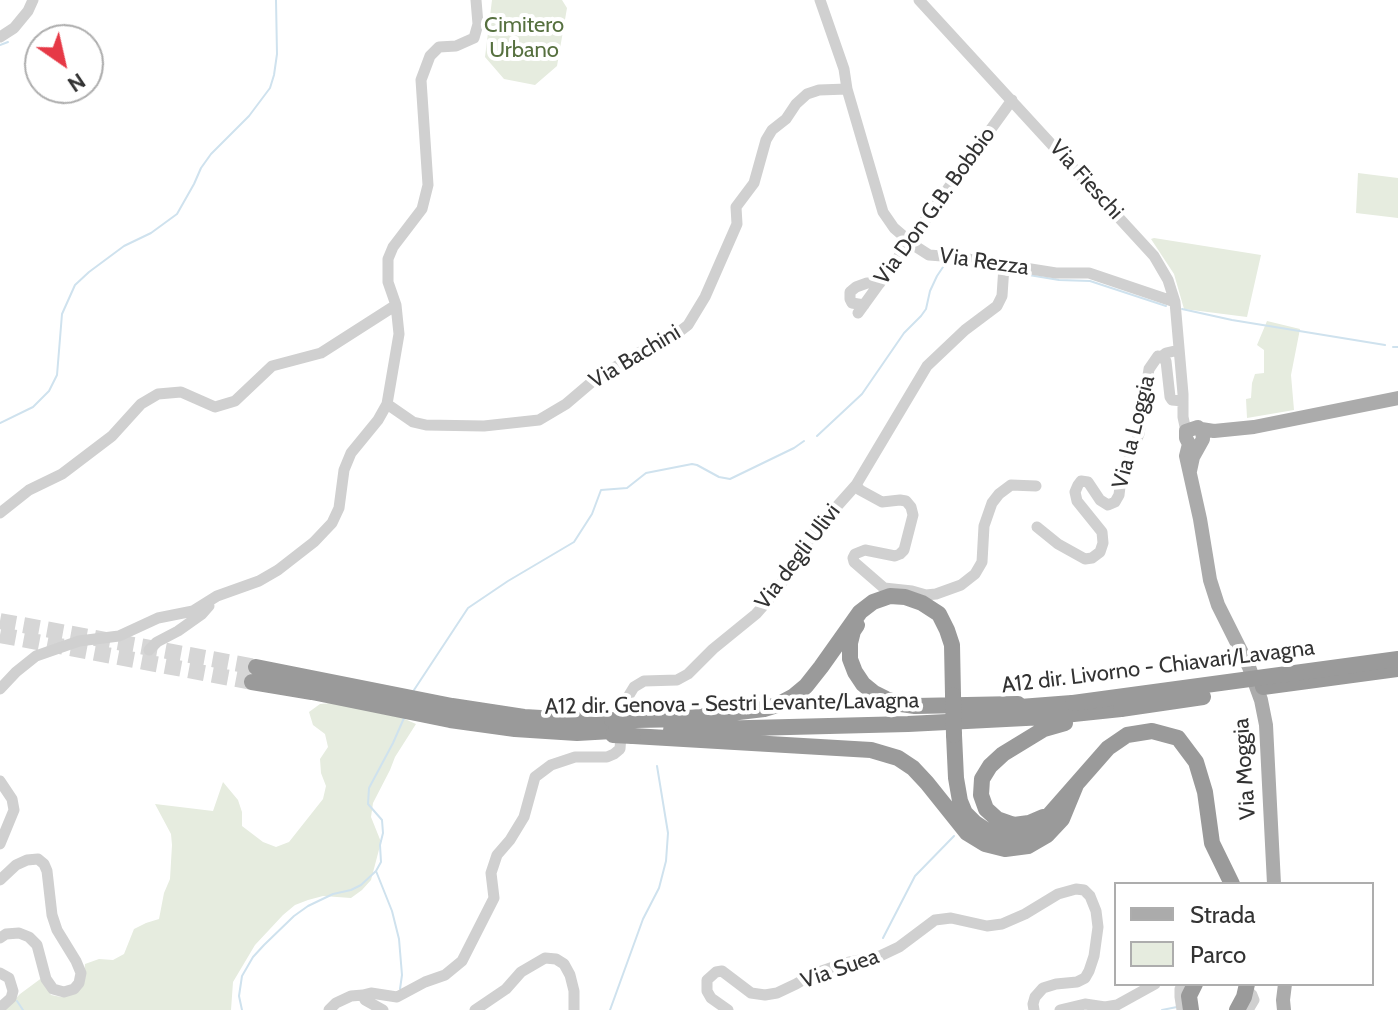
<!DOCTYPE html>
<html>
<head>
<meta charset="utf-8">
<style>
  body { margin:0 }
  #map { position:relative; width:1398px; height:1010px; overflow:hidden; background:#fff; font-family:Cabin,sans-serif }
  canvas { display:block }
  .legend { position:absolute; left:1114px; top:882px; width:260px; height:104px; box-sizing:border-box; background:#fff; border:2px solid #adadad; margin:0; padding:10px 14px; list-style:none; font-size:24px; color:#333 }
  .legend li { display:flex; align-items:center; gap:16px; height:40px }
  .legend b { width:40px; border:2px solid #adadad }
  .north { position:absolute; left:24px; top:24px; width:80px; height:80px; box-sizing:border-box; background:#fff; border:2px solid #adadad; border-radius:50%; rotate:146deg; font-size:22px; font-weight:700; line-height:32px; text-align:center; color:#333 }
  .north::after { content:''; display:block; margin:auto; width:28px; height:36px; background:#e63946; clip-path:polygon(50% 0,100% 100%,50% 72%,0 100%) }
</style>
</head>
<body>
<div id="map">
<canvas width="1398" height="1010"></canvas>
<ul class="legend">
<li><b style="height:10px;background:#ababab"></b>Strada</li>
<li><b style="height:22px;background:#e6ecdf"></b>Parco</li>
</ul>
<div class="north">N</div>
</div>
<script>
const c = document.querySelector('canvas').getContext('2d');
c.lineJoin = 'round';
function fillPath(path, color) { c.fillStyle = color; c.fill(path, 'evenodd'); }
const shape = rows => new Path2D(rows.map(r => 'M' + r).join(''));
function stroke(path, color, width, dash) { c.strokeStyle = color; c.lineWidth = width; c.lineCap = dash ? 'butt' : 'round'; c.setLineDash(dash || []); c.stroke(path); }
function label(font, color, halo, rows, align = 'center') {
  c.font = font + ' Cabin,sans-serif'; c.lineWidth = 8; c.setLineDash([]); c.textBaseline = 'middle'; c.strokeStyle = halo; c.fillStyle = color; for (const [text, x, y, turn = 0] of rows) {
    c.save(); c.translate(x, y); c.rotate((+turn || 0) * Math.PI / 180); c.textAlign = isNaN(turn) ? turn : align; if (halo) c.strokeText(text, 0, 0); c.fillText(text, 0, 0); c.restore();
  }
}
const green = shape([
  [492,0,562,0,567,8,557,66,535,85,504,79,485,57],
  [1358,173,1398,178,1398,218,1356,213],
  [1154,238,1261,255,1247,317,1184,309,1174,274,1151,239],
  [1267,321,1300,329,1291,375,1294,410,1247,418,1246,399,1251,398,1252,383,1255,374,1264,373,1264,350,1257,345],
  [333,703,398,716,416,724,395,757,390,770,373,803,371,817,381,842,371,880,362,890,351,898,323,896,308,900,295,905,283,915,255,945,233,982,231,1010,5,1010,20,994,43,977,51,995,61,997,74,994,84,976,85,964,99,959,113,960,124,954,134,929,146,923,159,919,164,893,170,879,172,845,171,834,155,804,213,811,223,782,238,800,242,812,242,826,263,842,276,847,289,842,323,799,326,786,321,773,320,759,328,747,325,734,313,725,309,712,320,704]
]);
const stream = shape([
  [0,45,8,42],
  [1011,272,1059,280,1090,281,1166,306],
  [1182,309,1232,320,1385,345],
  [1393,347,1398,347],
  [0,423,33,407,49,391,57,375,62,314,75,285,89,272,124,246,151,233,177,214,194,184,201,168,211,154,249,116,270,88,274,75,277,54,276,0],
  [817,436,862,394,904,333,921,316,926,309,930,291,937,276,945,264,952,264,996,271],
  [414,690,468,608,508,581,574,542,592,514,601,490,627,488,646,473,692,464,697,465,719,477,730,479,794,448,804,441],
  [376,871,392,911,399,939,402,975,400,989],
  [883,938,915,876,954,836],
  [17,1001,23,1010],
  [242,1010,239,996,242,976,253,957,264,945,294,916,308,906,333,894,351,890,361,885,376,871,381,862,380,845,383,833,382,820,368,804,369,788,393,743,404,718],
  [610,1010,643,919,659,888,666,861,668,833,657,766],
  [1162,1010,1177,1007]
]);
const highwayTunnel = shape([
  [0,621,256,667],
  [0,635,252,682]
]);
const minor = shape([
  [820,0,844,69,847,89,883,212,894,228,915,246,929,255,955,257,1056,273,1089,273,1175,302],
  [919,0,1154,256,1168,280,1175,302,1183,394,1183,417,1186,431],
  [0,37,14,28,28,11,33,0],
  [864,305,852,303,850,299,850,292,856,287,867,283,880,283],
  [858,313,1012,100],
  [1161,357,1166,361,1170,397,1172,400,1183,401],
  [387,404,413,422,426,425,484,426,539,420,566,404,593,381,638,353,670,339,688,325,705,297,737,224,736,207,754,183,766,140,772,130,786,119,796,104,807,94,819,90,847,89],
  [856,485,860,490,882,502,900,500,906,501,911,507,913,515,904,550,900,554,895,556,865,550,855,554,853,558,854,562,884,588,912,591,926,595,936,594,961,585,975,574,982,562,984,526,992,503,999,494,1011,485,1036,486],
  [0,513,29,490,62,474,112,436,141,404,158,394,181,392,215,407,235,401,272,366,321,353,396,305],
  [1037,527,1058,544,1085,559,1092,558,1100,552,1103,543,1102,532,1077,501,1075,492,1078,485,1081,481,1088,482,1100,500,1108,505,1115,502,1119,495,1121,478,1139,434,1149,369,1158,356,1161,357,1166,353,1179,350],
  [149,650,157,642,178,631,202,614,209,606],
  [0,689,16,672,36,656,79,641,119,636,158,618,193,611,217,596,259,581,278,570,314,542,332,523,339,508,344,470,351,453,378,420,387,404,399,334,396,305,388,282,388,259,393,247,422,209,428,185,421,80,430,56,439,47,456,46,474,38,478,24,476,0],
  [0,781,12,799,14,810,0,844],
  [0,880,16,865,27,860,38,859,44,864,47,871,52,915,57,930,76,961,81,973,79,983,74,989,64,992,53,989,46,979,37,945,29,937,19,933,6,934,0,938],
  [0,973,9,978,13,991,11,998,0,1008],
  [1248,991,1252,995,1254,1000,1248,1010],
  [329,1010,336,1003,351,996,363,995],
  [383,1010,365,1000,363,995,371,993,397,997,425,982,445,975,462,961,494,898,491,873,497,855,510,840,524,817,535,777,551,765,575,757,607,757,614,754,620,749,623,705,634,687,644,681,677,680,688,674,713,649,756,614,778,589,815,531,856,485,927,366,965,330,997,306,1002,296,1004,266],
  [475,1010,506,989,521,972,545,958,556,959,564,964,570,975,574,991,574,1010],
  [728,1010,711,998,707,991,707,980,716,972,722,971,751,993,765,995,777,993,796,984,813,974,845,963,880,956,899,947,935,920,951,918,987,926,1002,924,1025,914,1058,894,1076,889,1084,890,1090,896,1096,911,1098,927,1094,956,1089,971,1085,978,1077,982,1056,984,1043,988,1035,997,1033,1004,1034,1010],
  [1060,1010,1085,1004,1105,1007,1117,1005,1155,984],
  [1182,1010,1180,997,1180,989,1183,984]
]);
const major = shape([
  [1201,429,1214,431,1254,427,1398,398],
  [1190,471,1193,457,1203,439,1202,431,1198,427,1186,431,1186,438,1189,444,1186,456,1200,519,1210,580,1218,605,1249,667,1261,700,1266,725,1274,884],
  [1284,1010,1283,1000,1285,984]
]);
const highway = shape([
  [857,625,853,631,850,643,850,659,855,672,863,684,874,693,886,699,901,704,915,706,1018,704],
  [256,667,452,706,524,717,575,720,612,720],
  [252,682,312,692,450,720,515,729,577,733,612,731],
  [1263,687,1398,669],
  [1007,708,1072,703],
  [680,719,764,709,777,705,794,696,806,686,821,667,860,612,873,602,890,596,905,597,922,603,939,614,947,630,952,645,953,695],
  [635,720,688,719],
  [671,730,908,724,1045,717,1121,709],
  [954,735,956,778,960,801,965,813,975,823,990,833,1006,838,1018,838,1036,830,1108,748,1127,735,1152,731,1178,738,1196,762,1205,792,1212,843,1232,884],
  [633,736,871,750,898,758,913,768,927,783,967,833,985,844,1005,849,1028,846,1047,835,1062,819,1076,785],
  [1043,817,1029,823,1014,825,997,819,986,809,981,795,982,779,990,766,1003,754,1044,729,1065,723],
  [1191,1010,1189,996,1195,984],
  [1237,1010,1244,997,1247,984]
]);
const highwayBridge = shape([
  [953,695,954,735],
  [1073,703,1398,659],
  [1121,709,1203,697],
  [612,720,635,720],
  [613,735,633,736]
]);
const parkNames = [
  ["Cimitero",524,26],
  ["Urbano",524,51]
];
const streetNames = [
  ["Via Fieschi",1086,180,48],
  ["Via Don G.B. Bobbio",935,206,-54],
  ["Via Rezza",984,262,8],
  ["Via Bachini",635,357,-31],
  ["Via la Loggia",1134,432,-76],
  ["Via degli Ulivi",798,557,-53],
  ["A12 dir. Livorno - Chiavari/Lavagna",1158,667,-7],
  ["A12 dir. Genova - Sestri Levante/Lavagna",732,704,-1],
  ["Via Moggia",1245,769,-94],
  ["Via Suea",840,969,-19]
];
fillPath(green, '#e6ecdf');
stroke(stream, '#cfe2ee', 2);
stroke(highwayTunnel, '#d6d6d6', 16, [16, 8]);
stroke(minor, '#d0d0d0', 11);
stroke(major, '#ababab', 14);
stroke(highway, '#9a9a9a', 16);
stroke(highwayBridge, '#9a9a9a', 16);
label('22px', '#56703f', '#fff', parkNames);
label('22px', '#333', '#fff', streetNames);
</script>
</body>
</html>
